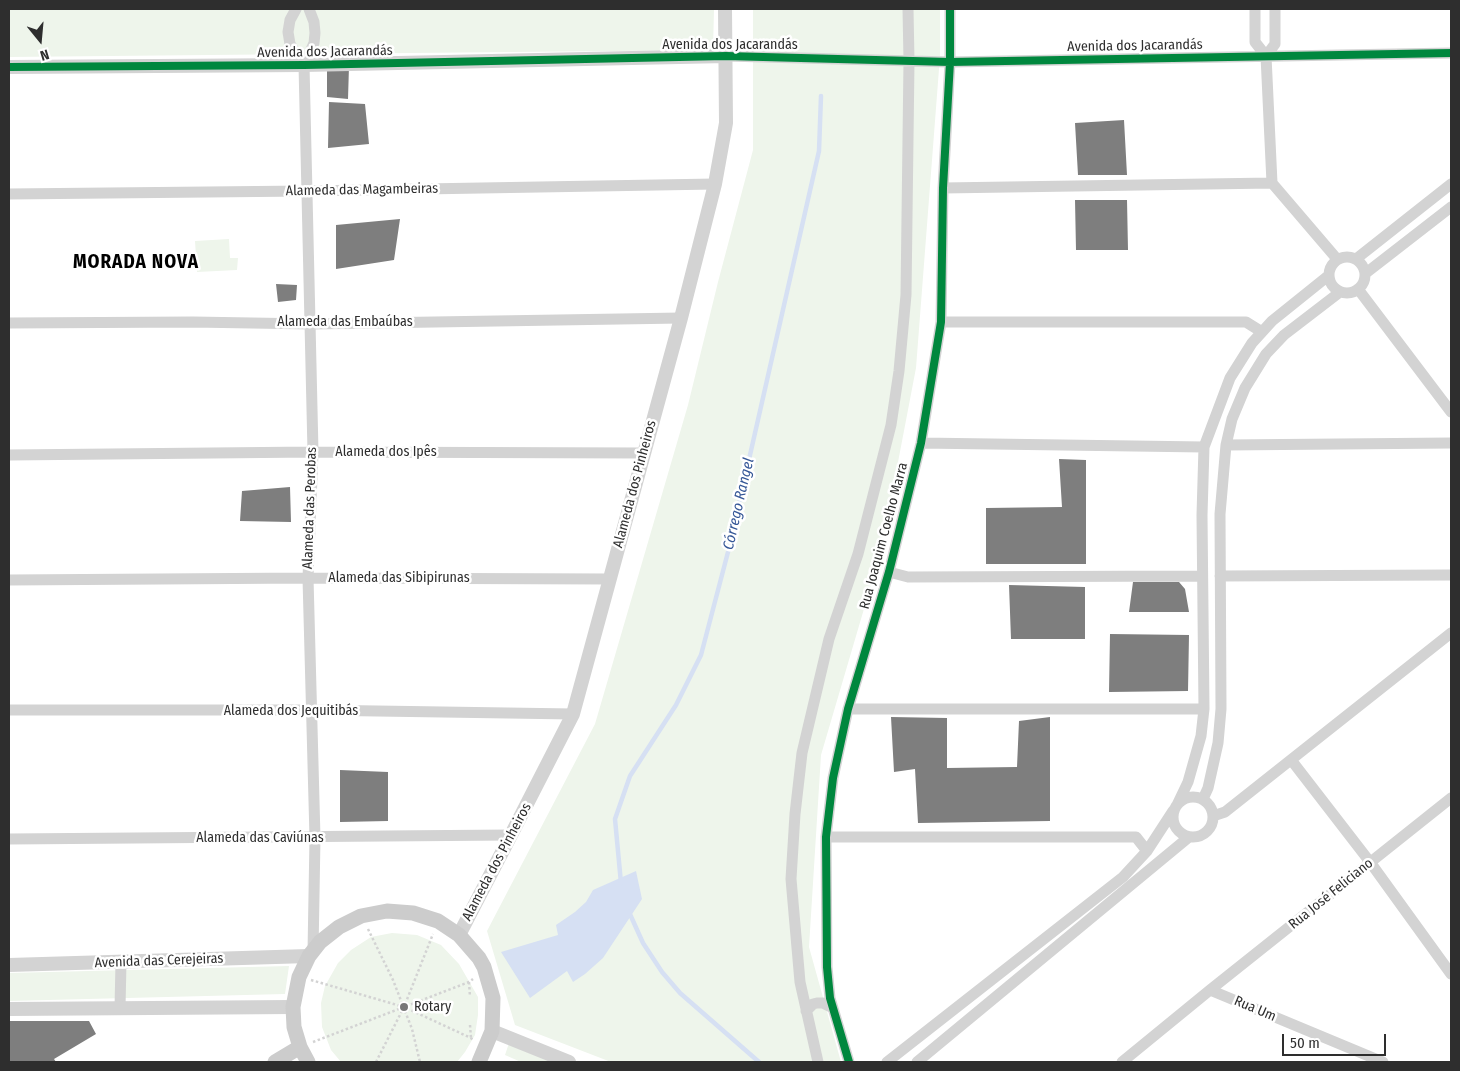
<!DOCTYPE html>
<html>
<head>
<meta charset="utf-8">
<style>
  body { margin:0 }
  #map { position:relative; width:1460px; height:1071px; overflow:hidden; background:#fff; font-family:"Fira Sans Condensed",sans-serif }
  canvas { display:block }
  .frame { position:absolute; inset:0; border:10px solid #2e2e2e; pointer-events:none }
  .north { position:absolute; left:15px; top:15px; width:50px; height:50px; -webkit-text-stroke:4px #fff; paint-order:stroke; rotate:163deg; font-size:14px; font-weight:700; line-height:20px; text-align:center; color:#2e2e2e }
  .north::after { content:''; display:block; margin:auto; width:18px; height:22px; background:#2e2e2e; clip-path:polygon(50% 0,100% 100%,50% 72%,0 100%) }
  .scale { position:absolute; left:1282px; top:1034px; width:104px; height:22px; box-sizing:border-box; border:2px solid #2e2e2e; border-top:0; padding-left:6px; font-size:15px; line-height:18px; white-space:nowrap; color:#2e2e2e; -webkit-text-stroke:4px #fff; paint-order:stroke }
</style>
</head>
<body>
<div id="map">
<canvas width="1460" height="1071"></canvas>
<div class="frame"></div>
<div class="north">N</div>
<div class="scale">50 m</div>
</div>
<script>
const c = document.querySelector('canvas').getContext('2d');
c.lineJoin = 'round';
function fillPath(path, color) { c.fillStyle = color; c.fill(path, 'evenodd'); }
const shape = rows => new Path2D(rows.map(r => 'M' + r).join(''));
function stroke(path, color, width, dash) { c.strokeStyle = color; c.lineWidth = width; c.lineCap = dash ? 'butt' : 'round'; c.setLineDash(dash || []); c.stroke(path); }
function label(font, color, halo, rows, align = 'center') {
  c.font = font + ' "Fira Sans Condensed",sans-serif'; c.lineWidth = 5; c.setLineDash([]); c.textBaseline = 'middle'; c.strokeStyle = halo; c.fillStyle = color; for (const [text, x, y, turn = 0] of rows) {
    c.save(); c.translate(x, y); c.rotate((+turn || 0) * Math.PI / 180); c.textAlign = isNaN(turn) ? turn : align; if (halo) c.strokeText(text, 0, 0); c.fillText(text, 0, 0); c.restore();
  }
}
const green = shape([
  [9,9,714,9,713,50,9,57],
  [753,9,940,9,940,56,916,368,881,551,821,755,809,947,841,1062,611,1062,515,1025,487,931,595,724,688,405,718,282,753,150],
  [229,239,230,258,238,258,237,270,197,272,195,241],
  [392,933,417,935,441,945,459,964,478,997,478,1015,475,1035,465,1052,457,1062,341,1062,331,1050,322,1027,321,1003,325,986,338,963,351,950,371,937],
  [289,966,285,994,9,1001,9,973],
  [510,1040,563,1062,521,1062,505,1055]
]);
const water = shape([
  [636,871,642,899,603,958,585,974,573,982,567,971,530,998,501,952,558,935,556,925,575,912,586,902,593,890]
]);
const stream = shape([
  [621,883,615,819,630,776,676,705,701,655,728,552,819,151,821,96],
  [629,912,643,943,662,972,680,993,759,1062]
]);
const building = shape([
  [327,65,349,66,348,99,327,97],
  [329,102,365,104,369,144,328,148],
  [1124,120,1127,175,1078,175,1075,123],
  [1075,200,1127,200,1128,250,1076,250],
  [400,219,394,260,336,269,336,225],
  [276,284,297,285,296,300,278,302],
  [1059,459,1086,460,1086,564,986,564,986,508,1062,507],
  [290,487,291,522,240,521,242,491],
  [1133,582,1179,582,1185,589,1189,612,1129,612],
  [1009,585,1085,587,1085,639,1011,639],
  [1110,634,1189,635,1188,691,1109,692],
  [891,717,947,718,947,768,1017,767,1019,721,1050,717,1050,821,918,823,915,769,894,772],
  [340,770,388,772,388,821,340,822],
  [9,1021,89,1021,96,1034,54,1059,56,1062,9,1062]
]);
const path = shape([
  [368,929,393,980,412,1029,420,1062],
  [311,980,404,1007,471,1038,474,1041],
  [469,982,470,997],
  [470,1025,471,1038],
  [313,1042,469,982,473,979],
  [376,1062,404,1007,433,934]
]);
const minor = shape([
  [296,9,290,20,288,32,290,44,304,65],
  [309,9,314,22,315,33,314,43,304,65,313,452,308,578,315,838,313,952],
  [1255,9,1255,42,1266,56,1272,183,1337,259],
  [726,56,950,62,1451,53],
  [1266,56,1275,44,1275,9],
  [943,188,1272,183],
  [9,194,306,191,715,184],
  '1329 275a18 18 0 1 1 36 0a18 18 0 1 1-36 0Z',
  [1356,259,1451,184],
  [1366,273,1451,207],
  [1358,289,1451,412],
  [941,322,1246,322,1262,332],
  [9,323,193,322,311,324,681,318],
  [921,443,1204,447],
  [1226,445,1451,443],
  [9,455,313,452,643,453],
  [889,572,908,577,1202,576],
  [1220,576,1451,575],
  [9,580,308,578,610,579],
  [848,709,1204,709],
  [9,710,312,710,573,714],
  [1292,761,1370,862,1451,974],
  '1173 817a20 20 0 1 1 40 0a20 20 0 1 1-40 0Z',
  [1203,799,1208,788,1218,743,1221,709,1220,514,1226,445,1232,419,1245,388,1266,354,1284,335,1340,292],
  [1177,805,1188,782,1201,736,1204,709,1202,515,1204,447,1230,378,1252,343,1272,321,1328,276],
  [1213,816,1225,812,1451,633],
  [826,837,1136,837,1147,851],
  [9,839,511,835],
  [1210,990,1383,1062],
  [120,1008,121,962],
  [806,1011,813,1004,817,1003,823,1003,833,1008],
  [818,1062,800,982,791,879,795,814,802,753,829,639,858,554,891,425,899,371,906,295,909,61,908,9],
  [849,1062,830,998,827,967,826,837,833,778,848,709,889,572,921,443,941,322,943,188,950,62,950,9],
  [887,1062,1123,877,1147,851,1173,811],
  [917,1062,1189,837],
  [1122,1062,1210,990,1451,798]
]);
const tertiary = shape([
  [9,67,304,65,726,56],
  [459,935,511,835,573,714,681,318,715,184,726,123,725,9],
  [9,965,309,956],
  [9,1009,293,1007],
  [492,1031,569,1062]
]);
const secondary = shape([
  [275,1062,300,1047],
  [308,1062,300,1047,294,1027,293,1007,299,977,309,956,320,942,339,927,361,916,387,911,413,913,438,921,459,935,479,958,484,967,493,998,492,1031,479,1062]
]);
const cycleway = shape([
  [9,67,304,65,726,56,950,62,1451,53],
  [849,1062,830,998,827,967,826,837,833,778,848,709,889,572,921,443,941,322,943,188,950,62,950,9]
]);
const markers = [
  [404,1007,5,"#777"]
];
const streetNames = [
  ["Avenida dos Jacarandás",730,45],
  ["Avenida dos Jacarandás",1135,46,-1],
  ["Avenida dos Jacarandás",325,52,-1],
  ["Alameda das Magambeiras",362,190,-1],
  ["Alameda das Embaúbas",345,322],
  ["Alameda dos Ipês",386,452],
  ["Alameda dos Pinheiros",635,484,-75],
  ["Alameda das Perobas",310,508,-88],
  ["Rua Joaquim Coelho Marra",884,536,-75],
  ["Alameda das Sibipirunas",399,578],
  ["Alameda dos Jequitibás",291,711],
  ["Alameda das Caviúnas",260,838],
  ["Alameda dos Pinheiros",497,862,-62],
  ["Rua José Feliciano",1331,894,-39],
  ["Avenida das Cerejeiras",159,961,-2],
  ["Rua Um",1255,1009,23]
];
const poiNames = [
  ["Rotary",414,1007]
];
const waterNames = [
  ["Córrego Rangel",739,504,-77]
];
const districtNames = [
  ["MORADA NOVA",136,263]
];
fillPath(green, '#eef5eb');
fillPath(water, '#d6e0f3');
stroke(stream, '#d6e0f3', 4.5);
fillPath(building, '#7e7e7e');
stroke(path, '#d3d3d3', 2.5, [2.5, 2.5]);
stroke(minor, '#d3d3d3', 11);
stroke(tertiary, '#d3d3d3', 14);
stroke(secondary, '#ccc', 15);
stroke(cycleway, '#00873e', 8);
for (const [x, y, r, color] of markers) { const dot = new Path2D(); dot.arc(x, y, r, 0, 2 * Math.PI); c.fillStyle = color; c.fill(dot); stroke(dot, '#fff', 2); }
label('14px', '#2e2e2e', '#fff', streetNames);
label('14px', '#2e2e2e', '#fff', poiNames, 'left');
label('italic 15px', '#355797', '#fff', waterNames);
c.letterSpacing = '1px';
label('bold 19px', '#000', '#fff', districtNames);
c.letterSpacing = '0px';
</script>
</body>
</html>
